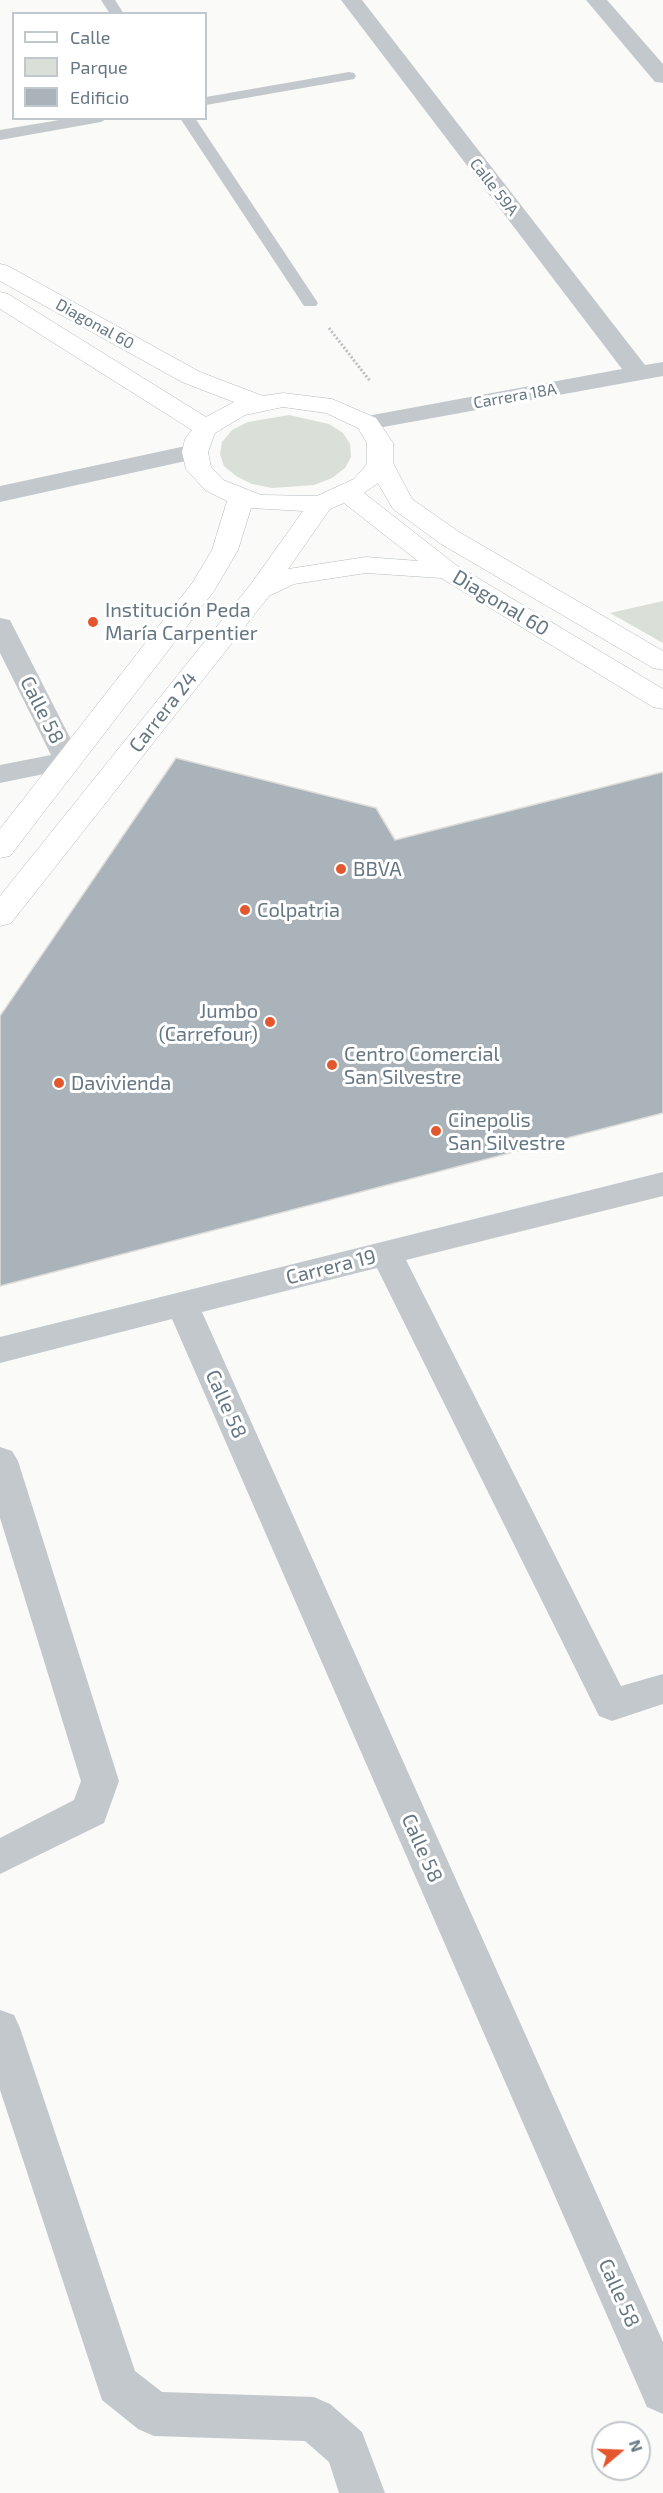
<!DOCTYPE html>
<html>
<head>
<meta charset="utf-8">
<style>
  body { margin:0 }
  #map { position:relative; width:663px; height:2493px; overflow:hidden; background:#fafaf8; font-family:"Exo 2",sans-serif }
  canvas { display:block }
  .legend { position:absolute; left:12px; top:12px; width:195px; height:108px; box-sizing:border-box; background:#fff; border:2px solid #c1c8cd; margin:0; padding:8px 10px; list-style:none; font-size:18px; color:#657683 }
  .legend li { display:flex; align-items:center; gap:12px; height:30px }
  .legend b { width:30px; border:2px solid #c1c8cd }
  .north { position:absolute; left:591px; top:2421px; width:60px; height:60px; box-sizing:border-box; background:#fff; border:2px solid #c1c8cd; border-radius:50%; rotate:71deg; font-size:16px; font-weight:700; line-height:24px; text-align:center; color:#657683 }
  .north::after { content:''; display:block; margin:auto; width:21px; height:27px; background:#e4572e; clip-path:polygon(50% 0,100% 100%,50% 72%,0 100%) }
</style>
</head>
<body>
<div id="map">
<canvas width="663" height="2493"></canvas>
<ul class="legend">
<li><b style="height:8px;background:#fff"></b>Calle</li>
<li><b style="height:16px;background:#dadfd7"></b>Parque</li>
<li><b style="height:16px;background:#aab3b9"></b>Edificio</li>
</ul>
<div class="north">N</div>
</div>
<script>
const c = document.querySelector('canvas').getContext('2d');
c.lineJoin = 'round';
function fillPath(path, color) { c.fillStyle = color; c.fill(path, 'evenodd'); }
const shape = rows => new Path2D(rows.map(r => 'M' + r).join(''));
function stroke(path, color, width, dash) { c.strokeStyle = color; c.lineWidth = width; c.lineCap = dash ? 'butt' : 'round'; c.setLineDash(dash || []); c.stroke(path); }
function label(font, color, halo, rows, align = 'center') {
  c.font = font + ' "Exo 2",sans-serif'; c.lineWidth = 6; c.setLineDash([]); c.textBaseline = 'middle'; c.strokeStyle = halo; c.fillStyle = color; for (const [text, x, y, turn = 0] of rows) {
    c.save(); c.translate(x, y); c.rotate((+turn || 0) * Math.PI / 180); c.textAlign = isNaN(turn) ? turn : align; if (halo) c.strokeText(text, 0, 0); c.fillText(text, 0, 0); c.restore();
  }
}
const green = shape([
  [289,415,329,424,343,433,350,444,351,457,345,468,332,478,314,485,272,488,252,484,236,476,224,466,220,454,222,442,232,430,248,422],
  [663,601,663,643,610,613]
]);
const building = shape([
  [176,758,376,808,395,840,663,772,663,1113,0,1286,0,1016,176,758]
]);
const path = shape([
  [329,328,370,381]
]);
const lane = shape([
  [101,0,115,0,124,14,110,14,101,0],
  [349,72,354,73,356,76,354,79,206,105,206,97,349,72],
  [71,118,108,118,101,122,0,140,0,130,71,118],
  [180,118,195,118,318,303,316,306,304,306,180,118]
]);
const street = shape([
  [341,0,362,0,645,365,663,362,663,376,367,430,358,428,355,423,358,418,367,416,622,369,341,0],
  [586,0,607,0,663,64,663,83,655,82,586,0],
  [195,444,204,447,208,452,204,457,0,502,0,486,195,444],
  [0,618,10,620,13,626,82,761,78,767,0,783,0,765,51,755,0,653,0,618],
  [663,1172,663,1196,406,1260,621,1686,663,1674,663,1704,612,1721,599,1716,377,1268,202,1312,663,2342,663,2414,647,2407,172,1319,0,1363,0,1337,663,1172],
  [0,1447,12,1451,18,1461,119,1781,104,1823,0,1874,0,1838,74,1800,81,1781,0,1518,0,1447],
  [0,2010,14,2015,20,2028,135,2371,162,2392,314,2397,330,2404,362,2432,385,2493,339,2493,329,2462,305,2441,154,2436,138,2429,102,2400,0,2090,0,2010]
]);
const secondary = shape([
  [0,264,8,266,200,372,263,396,283,393,332,399,376,418,393,443,393,463,412,499,459,532,663,651,663,670,653,668,441,544,393,509,378,483,364,493,456,565,663,689,663,709,653,707,441,578,366,573,294,584,269,596,11,923,0,926,0,896,251,584,303,511,251,508,238,550,214,591,10,856,0,858,0,829,193,582,212,550,227,501,205,490,186,469,182,452,185,439,192,430,0,309,0,292,8,294,206,417,234,402,182,382,0,281,0,264],
  [283,407,326,413,358,428,367,443,367,463,363,469,354,479,317,496,261,495,223,480,211,467,208,452,215,433,245,415,283,407],
  [344,503,418,561,366,557,288,569,330,509,344,503]
]);
const markers = [
  [93,622,6,"#e4572e"],
  [341,869,6,"#e4572e"],
  [245,910,6,"#e4572e"],
  [270,1022,6,"#e4572e"],
  [332,1065,6,"#e4572e"],
  [59,1083,6,"#e4572e"],
  [436,1131,6,"#e4572e"]
];
const farStreetnames = [
  ["Calle 59A",494,187,52],
  ["Diagonal 60",95,324,29],
  ["Carrera 18A",515,396,-10]
];
const streetNames = [
  ["Diagonal 60",501,603,31],
  ["Calle 58",42,710,63],
  ["Carrera 24",163,712,-52],
  ["Carrera 19",331,1267,-14],
  ["Calle 58",226,1404,66],
  ["Calle 58",422,1848,66],
  ["Calle 58",619,2293,66]
];
const poiNames = [
  ["Institución Peda",105,610],
  ["María Carpentier",105,633],
  ["BBVA",353,869],
  ["Colpatria",257,910],
  ["Jumbo",258,1011,"right"],
  ["(Carrefour)",258,1034,"right"],
  ["Centro Comercial",344,1054],
  ["San Silvestre",344,1077],
  ["Davivienda",71,1083],
  ["Cinepolis",448,1120],
  ["San Silvestre",448,1143]
];
fillPath(green, '#dadfd7');
fillPath(building, '#aab3b9');
stroke(building, '#dcdcda', 1.5);
stroke(secondary, '#b3babf', 1);
stroke(path, '#bbbfc2', 3, [2, 2]);
fillPath(lane, '#c3c8cc');
fillPath(street, '#c3c8cc');
fillPath(secondary, '#fff');
for (const [x, y, r, color] of markers) { const dot = new Path2D(); dot.arc(x, y, r, 0, 2 * Math.PI); c.fillStyle = color; c.fill(dot); stroke(dot, '#fff', 2); }
label('16px', '#657683', '#fff', farStreetnames);
label('20px', '#657683', '#fff', streetNames);
label('20px', '#657683', '#fff', poiNames, 'left');
</script>
</body>
</html>
